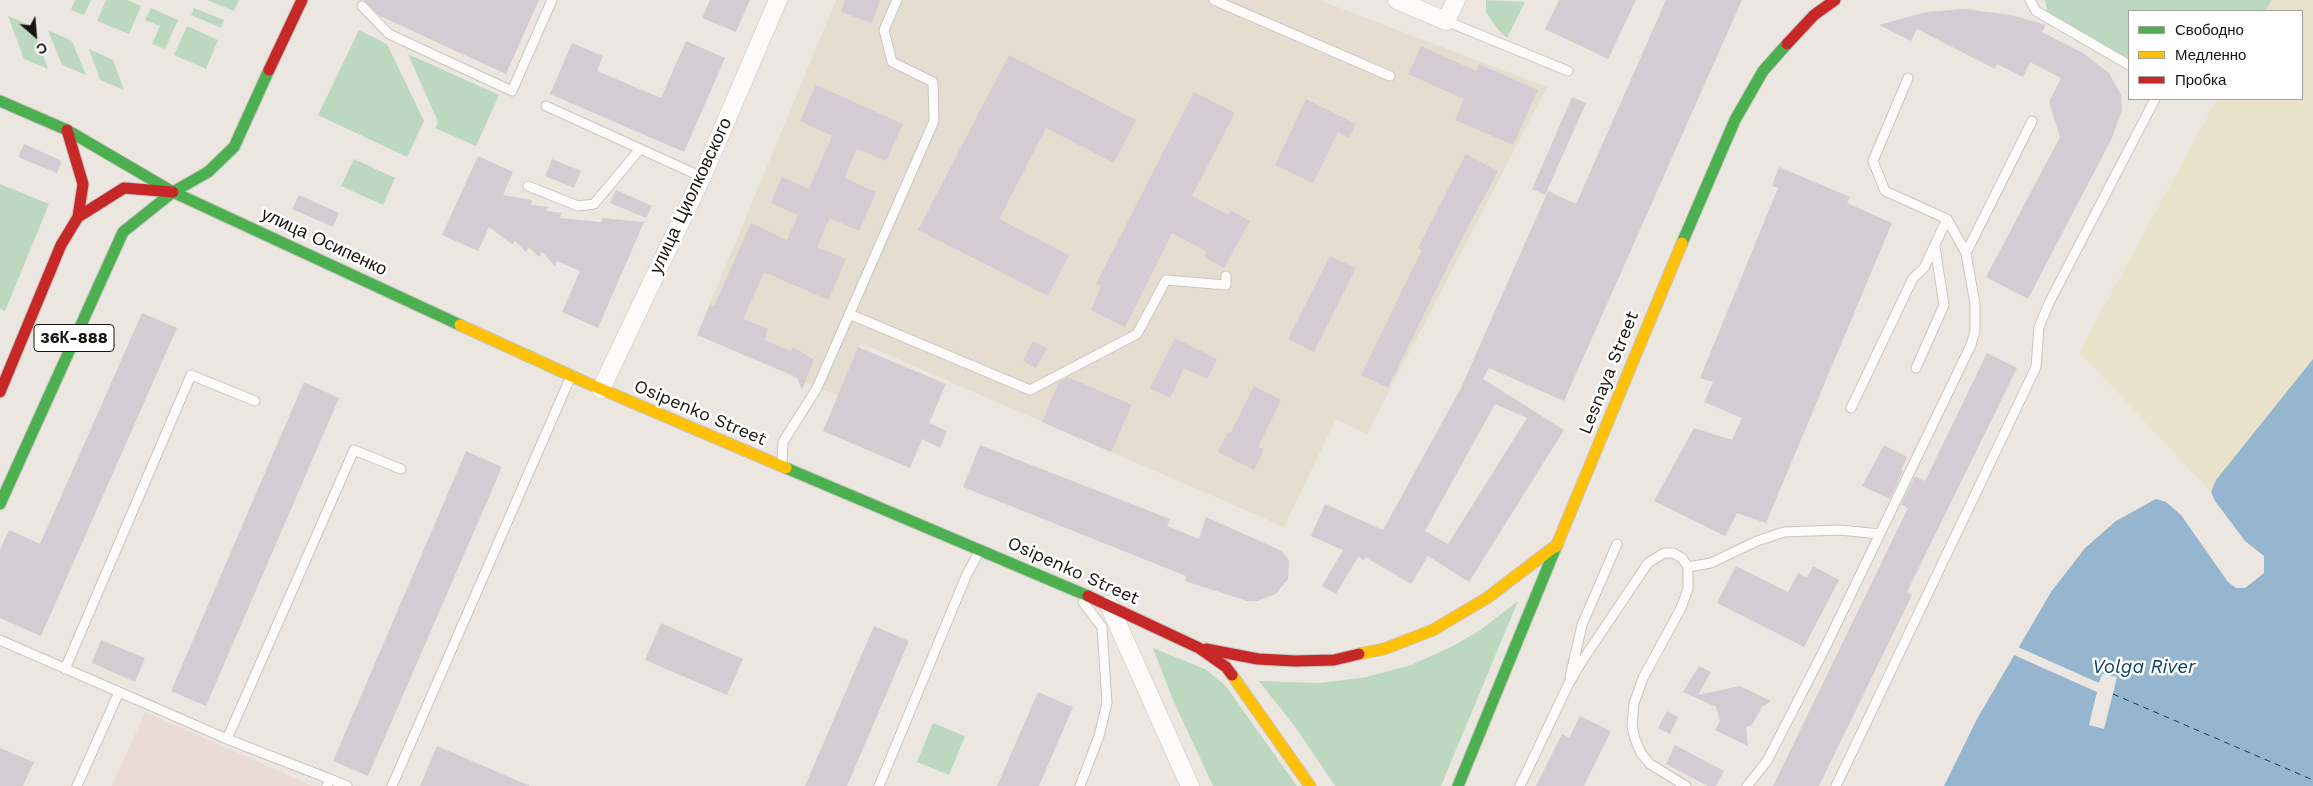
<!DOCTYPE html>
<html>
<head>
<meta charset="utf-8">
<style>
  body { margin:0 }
  #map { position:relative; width:2313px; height:786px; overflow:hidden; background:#ebe7e0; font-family:"Work Sans",sans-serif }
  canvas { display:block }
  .legend { position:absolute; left:2128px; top:10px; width:175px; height:90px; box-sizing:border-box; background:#fff; border:1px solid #a2a19f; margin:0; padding:6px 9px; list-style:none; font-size:15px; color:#171410 }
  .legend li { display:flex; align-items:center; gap:10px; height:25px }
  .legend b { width:25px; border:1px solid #a2a19f }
  .north { position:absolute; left:10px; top:10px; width:50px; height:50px; -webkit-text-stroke:4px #fff; paint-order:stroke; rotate:153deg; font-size:14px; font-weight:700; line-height:20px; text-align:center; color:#171410 }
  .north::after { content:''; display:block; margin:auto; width:18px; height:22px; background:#171410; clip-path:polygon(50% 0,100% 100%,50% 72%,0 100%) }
</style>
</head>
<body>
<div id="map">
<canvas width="2313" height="786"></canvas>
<ul class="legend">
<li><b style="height:6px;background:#4caf50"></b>Свободно</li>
<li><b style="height:6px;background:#ffc107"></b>Медленно</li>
<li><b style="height:6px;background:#c62828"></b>Пробка</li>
</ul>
<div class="north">С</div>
</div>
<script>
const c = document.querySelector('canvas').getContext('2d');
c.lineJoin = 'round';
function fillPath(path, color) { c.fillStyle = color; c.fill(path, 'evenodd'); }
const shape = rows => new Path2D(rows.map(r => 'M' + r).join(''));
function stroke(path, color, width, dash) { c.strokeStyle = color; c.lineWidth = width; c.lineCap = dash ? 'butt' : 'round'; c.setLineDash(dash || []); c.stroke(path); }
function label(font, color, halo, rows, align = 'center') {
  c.font = font + ' "Work Sans",sans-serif'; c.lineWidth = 5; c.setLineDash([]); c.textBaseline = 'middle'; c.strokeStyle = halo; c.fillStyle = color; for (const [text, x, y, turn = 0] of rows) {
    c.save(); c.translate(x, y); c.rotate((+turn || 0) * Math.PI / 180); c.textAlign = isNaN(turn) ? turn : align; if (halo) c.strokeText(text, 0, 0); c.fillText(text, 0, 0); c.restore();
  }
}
const built = shape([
  [836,0,1319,0,1547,87,1367,434,1336,419,1284,527,861,343,838,396,697,335]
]);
const education = shape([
  [145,712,313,786,112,786]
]);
const green = shape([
  [75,0,91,0,84,15,71,10],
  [106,0,127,0,141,6,129,34,97,21],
  [207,0,239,0,234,11],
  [1486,0,1525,2,1507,38,1499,31,1486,12],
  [2045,0,2272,0,2266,11,2129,11,2129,59,2047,12],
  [151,8,178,20,165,49,152,44,160,26,145,20],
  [194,8,224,20,221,28,191,15],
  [8,16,32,26,48,69,24,59],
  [187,26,218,40,206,69,174,55],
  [48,30,72,41,86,75,62,65],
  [359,30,387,44,424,121,407,157,318,115],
  [89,49,113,60,124,90,100,80],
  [408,54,499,95,476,146,435,128,438,122],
  [354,159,395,178,383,205,341,186],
  [0,184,49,204,5,311,0,309],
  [1518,601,1441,786,1335,786,1296,728,1259,681,1320,683,1367,677,1411,665,1451,647,1479,631],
  [1153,648,1205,669,1225,685,1297,786,1213,786,1173,700],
  [933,723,965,736,949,775,917,762]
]);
const sand = shape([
  [2272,0,2313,0,2313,359,2216,480,2211,492,2079,352,2217,99,2302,99,2302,11,2266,11]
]);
const water = shape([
  [2313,359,2313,786,1944,786,1977,719,2051,592,2085,548,2116,521,2156,499,2166,502,2181,515,2228,582,2236,588,2245,588,2264,573,2264,556,2245,541,2215,501,2211,492,2216,480]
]);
const pier = shape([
  [2018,647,2099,683,2102,674,2117,677,2104,729,2089,725,2097,692,2014,655]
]);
const ferry = shape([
  [2113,694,2313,780]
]);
const building = shape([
  [364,0,539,0,506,74,380,16],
  [710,0,750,0,736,32,702,18],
  [845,0,880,0,872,23,841,12],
  [1559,0,1636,0,1608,59,1545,29],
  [1666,0,1742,0,1564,401,1489,368,1483,379,1564,430,1469,582,1428,556,1411,584,1365,557,1364,560,1358,557,1336,594,1322,586,1343,550,1311,536,1325,504,1383,530,1461,388,1548,191,1576,204],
  [1495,404,1527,418,1448,544,1425,531],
  [1965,9,2011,15,2046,25,2042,32,2083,53,2109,73,2121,95,2122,110,2112,138,2028,299,1986,277,2060,137,2049,102,2061,78,2030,62,2023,77,1997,64,1995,69,1917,29,1911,41,1879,25,1926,12],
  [686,41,725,58,684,152,550,94,572,43,603,56,597,71,661,98],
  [1421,46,1476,71,1479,64,1538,90,1513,145,1455,120,1464,99,1408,74],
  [1009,55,1136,120,1114,163,1046,128,999,219,1069,255,1048,296,918,230],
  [816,85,903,124,886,161,857,149,844,178,876,192,859,231,830,218,817,247,846,259,828,300,764,272,743,319,768,329,764,340,791,351,792,348,800,351,814,360,802,390,797,377,697,335,710,304,714,306,751,223,787,240,798,215,771,203,782,177,809,189,832,136,800,121],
  [1194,92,1235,113,1192,196,1228,215,1230,210,1250,221,1224,268,1204,257,1207,252,1172,233,1125,327,1091,310,1101,286,1096,284],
  [1572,97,1586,103,1545,195,1532,189],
  [1306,99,1356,124,1349,138,1338,132,1313,183,1275,165],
  [24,144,60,160,61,164,57,173,18,157],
  [1466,154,1498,171,1449,263,1388,388,1361,375,1422,250,1418,248],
  [478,156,513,172,503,195,532,200,531,205,549,207,546,211,562,213,560,218,601,222,603,218,644,222,598,328,562,312,580,271,557,261,555,266,542,252,539,257,529,247,526,252,515,241,513,245,489,227,478,251,442,235],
  [552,159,581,171,574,188,545,176],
  [1779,167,1850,197,1847,203,1892,223,1766,523,1737,513,1725,536,1654,501,1694,428,1732,440,1742,418,1704,402,1713,382,1700,378,1778,188,1772,186],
  [616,190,652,206,646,218,610,203],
  [299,195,339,213,333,227,292,209],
  [1330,256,1356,268,1314,352,1288,339],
  [142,313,177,328,41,636,0,618,0,550,9,530,40,544],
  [1175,338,1217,359,1207,379,1184,368,1170,398,1150,388],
  [1033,341,1047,348,1036,368,1023,361],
  [858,347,946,384,929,423,947,431,940,448,922,439,910,468,823,431],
  [1987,353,2017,368,1907,592,1912,595,1819,786,1773,786,1908,508,1901,504,1915,476,1925,481],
  [1068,377,1132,405,1111,452,1042,422,1059,382],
  [304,382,339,398,206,706,171,691],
  [1254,386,1281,400,1258,447,1264,449,1254,470,1218,452,1228,432,1231,433],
  [980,445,1170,519,1167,526,1199,539,1206,517,1271,546,1283,552,1289,561,1288,579,1276,594,1257,601,1247,601,1185,581,1186,576,963,487],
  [1884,445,1907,457,1901,470,1903,471,1890,499,1862,486],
  [466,451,502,467,368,776,333,761],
  [1736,566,1788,592,1798,573,1807,578,1813,566,1839,580,1804,647,1717,603],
  [661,623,743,659,727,695,645,660],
  [874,626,909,641,847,786,805,786],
  [101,640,145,658,135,682,92,663],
  [1699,666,1711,672,1698,695,1740,686,1771,701,1762,707,1752,725,1746,727,1748,746,1715,730,1720,721,1716,707,1683,692],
  [1038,692,1073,707,1039,786,997,786],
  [1667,711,1678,717,1670,734,1658,728],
  [1580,716,1611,731,1584,786,1536,786,1562,734,1569,738],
  [1675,745,1724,771,1716,786,1708,786,1666,764],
  [437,746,530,786,420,786],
  [0,748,34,762,23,786,0,786]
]);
const lane = shape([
  [1214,0,1390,76],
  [2030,0,2036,11,2129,65],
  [362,6,389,34,512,91,552,0],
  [1446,21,1568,71],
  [1908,78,1873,161,1885,191,1947,219,1966,253],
  [546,106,702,177],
  [528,186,578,206,594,204,640,149],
  [849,314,1030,390,1137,334,1166,280,1226,285,1226,276],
  [1916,368,1944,305,1935,247],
  [1851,408,1913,278,1924,268,1947,219],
  [782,464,783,442,817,388,934,121,933,82,892,62,884,30,897,0],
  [1688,567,1711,563,1757,541,1784,532,1839,530,1880,534],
  [0,640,227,739,330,779,327,786],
  [65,669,191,375,255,401],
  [1570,677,1582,625,1617,544],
  [227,739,354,450,401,469],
  [330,779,347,786],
  [77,786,119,692],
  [392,786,571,376],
  [879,786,967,574,979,552],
  [1080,786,1099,736,1107,703,1102,627,1083,602],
  [1520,786,1568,685,1582,661,1648,563,1664,553,1673,553,1682,558,1688,567,1688,589,1681,608,1643,678,1634,703,1632,726,1635,739,1641,753,1650,764,1686,786],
  [1747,786,1767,761,1823,652,1971,345,1975,331,1975,304,1966,253,2032,121],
  [1836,786,2036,367,2039,327,2049,303,2155,99]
]);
const street = shape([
  [1397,0,1446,21,1456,0],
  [601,389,702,177,778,0],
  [1109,605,1190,786]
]);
const fast = shape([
  [0,101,67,130,173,192,460,325],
  [1682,243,1735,120,1763,71,1787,44],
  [786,468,1088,596],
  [0,504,123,232,173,192,208,172,234,147,269,70],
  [1458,786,1556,547]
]);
const slow = shape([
  [460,325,587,383,786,468],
  [1556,547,1682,243],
  [1359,654,1384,649,1433,630,1487,598,1558,544],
  [1232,675,1310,786]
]);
const jam = shape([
  [1787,44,1814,15,1835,0],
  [269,70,302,0],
  [78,217,124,188,173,192],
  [0,392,61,245,78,217,83,184,67,130],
  [1088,596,1199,648,1226,667,1232,675],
  [1206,649,1258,659,1295,661,1334,660,1359,654]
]);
const shields = [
  [74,338,80]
];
const shieldNames = [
  ["36К-888",74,338]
];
const streetNames = [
  ["улица Циолковского",691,196,-65],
  ["улица Осипенко",324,242,25],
  ["Lesnaya Street",1609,373,-68],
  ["Osipenko Street",700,413,23],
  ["Osipenko Street",1073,571,24]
];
const waterNames = [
  ["Volga River",2144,667]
];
fillPath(built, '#e5ddcf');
fillPath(education, '#ebdbd5');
fillPath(green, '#bcd8c1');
fillPath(sand, '#eae3cc');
fillPath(water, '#96b5ce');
fillPath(pier, '#ebe7e0');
stroke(ferry, '#0b4168', 1, [6, 5]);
fillPath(building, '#d4ccd2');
stroke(lane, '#c8c5c0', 11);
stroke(street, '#c8c5c0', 19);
stroke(fast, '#c8c5c0', 13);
stroke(slow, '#c8c5c0', 13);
stroke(jam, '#c8c5c0', 13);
stroke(lane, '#fcfbfa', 9);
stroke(street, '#fcfbfa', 18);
stroke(fast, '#4caf50', 11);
stroke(slow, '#ffc107', 11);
stroke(jam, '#c62828', 11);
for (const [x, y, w] of shields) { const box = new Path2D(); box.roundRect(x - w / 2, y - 13.5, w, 27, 4); c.fillStyle = '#fff'; c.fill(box); stroke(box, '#171410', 1); }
label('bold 16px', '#171410', null, shieldNames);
label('18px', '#171410', '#fff', streetNames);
label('italic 19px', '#0b4168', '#fff', waterNames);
</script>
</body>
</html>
